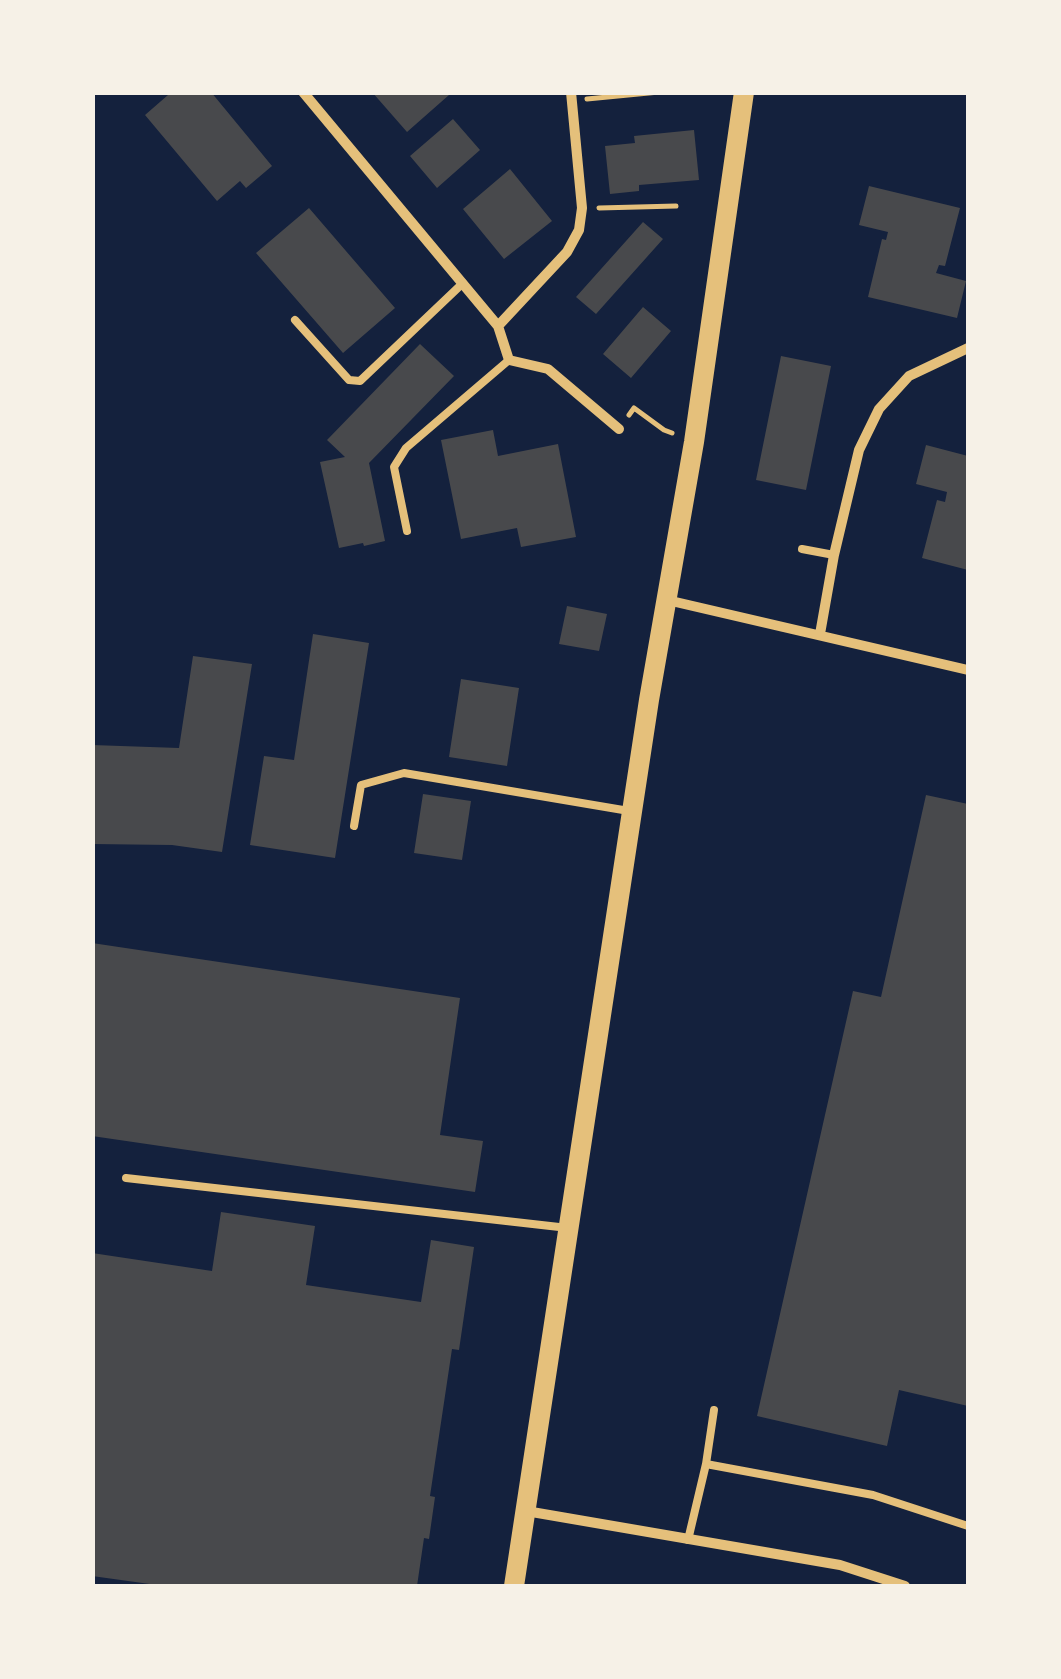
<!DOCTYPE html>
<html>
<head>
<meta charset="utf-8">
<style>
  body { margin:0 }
  #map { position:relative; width:1061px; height:1679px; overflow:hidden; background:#14213d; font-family:Overpass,sans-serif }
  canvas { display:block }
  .frame { position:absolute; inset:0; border:95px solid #f6f1e7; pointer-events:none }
</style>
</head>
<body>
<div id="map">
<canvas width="1061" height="1679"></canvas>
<div class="frame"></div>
</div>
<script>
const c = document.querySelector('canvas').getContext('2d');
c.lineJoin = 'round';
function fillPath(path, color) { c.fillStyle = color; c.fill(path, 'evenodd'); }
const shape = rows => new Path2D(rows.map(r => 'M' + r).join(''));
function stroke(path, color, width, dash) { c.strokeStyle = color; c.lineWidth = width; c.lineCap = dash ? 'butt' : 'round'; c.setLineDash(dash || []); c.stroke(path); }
const building = shape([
  [166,92,211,92,272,166,246,188,240,181,217,201,145,115,168,95],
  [372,92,446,92,449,95,407,132],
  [453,119,480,150,437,188,410,156],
  [694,130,699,180,639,185,639,191,610,194,605,146,635,143,634,136],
  [510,169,552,221,504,259,463,209],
  [869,186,960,208,945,266,939,265,936,273,966,281,957,318,868,297,882,239,886,240,888,232,859,225],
  [309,208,395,308,343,353,256,253],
  [643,222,663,239,596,314,576,297],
  [643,307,671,331,631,378,603,354],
  [420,344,454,376,369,463,385,541,364,546,363,543,339,548,320,462,345,457,327,440],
  [781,356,831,366,806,490,756,480],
  [493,430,498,456,558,444,576,537,521,547,517,528,461,539,441,440],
  [926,445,968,456,968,570,922,558,937,500,945,502,947,492,916,484],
  [567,606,607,614,599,651,559,644],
  [313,634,369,643,335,858,250,845,264,756,294,760],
  [193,656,252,664,222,852,172,845,92,844,92,745,179,748],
  [461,679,519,688,507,766,449,757],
  [423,794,471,801,462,860,414,853],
  [926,795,968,804,968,1406,899,1390,887,1446,757,1416,853,991,881,997],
  [92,943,460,998,440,1135,483,1141,475,1192,92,1136],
  [221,1212,315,1226,306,1285,421,1302,431,1240,474,1247,459,1350,452,1349,430,1496,435,1497,429,1539,424,1538,417,1586,164,1586,92,1576,92,1253,212,1271]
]);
const path = shape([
  [112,92,113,92],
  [587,99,659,92],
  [599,208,676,206],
  [629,415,634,408,664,430,672,433]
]);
const service = shape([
  [295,320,349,380,360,381,463,283],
  [407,531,394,467,406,448,509,360],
  [802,549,834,555],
  [354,826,361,785,404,773,629,811],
  [126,1178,568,1228],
  [706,1464,873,1495,968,1526],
  [688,1540,706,1464,714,1410]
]);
const minor = shape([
  [303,92,498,326,509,360,548,369,619,429],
  [498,326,567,252,579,230,582,208,571,92],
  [667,600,968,670],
  [820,634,834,555,859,450,879,409,909,376,968,348],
  [526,1511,840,1565,905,1586]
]);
const secondary = shape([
  [514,1586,649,700,694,442,744,92]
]);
fillPath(building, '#48494c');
stroke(path, '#e5c07b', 5);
stroke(service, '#e5c07b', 8);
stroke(minor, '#e5c07b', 10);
stroke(secondary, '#e5c07b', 20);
</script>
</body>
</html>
